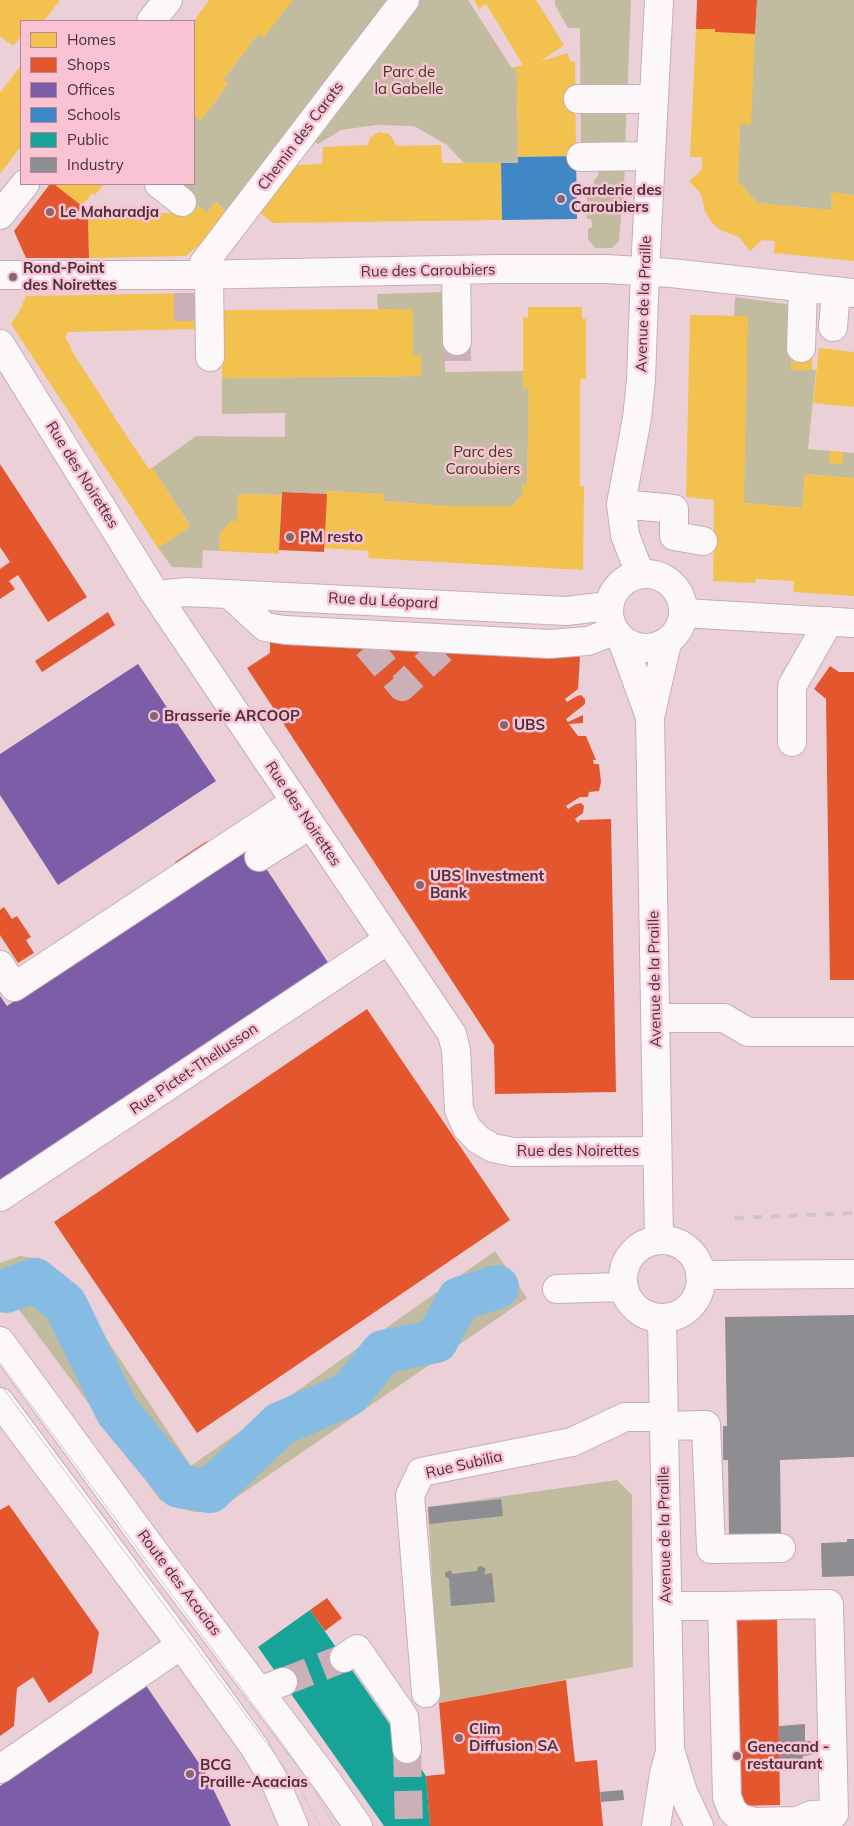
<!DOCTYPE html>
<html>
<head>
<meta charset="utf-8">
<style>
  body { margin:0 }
  #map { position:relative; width:854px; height:1826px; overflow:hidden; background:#ecd0d8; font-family:Mulish,sans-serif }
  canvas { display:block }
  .legend { position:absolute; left:20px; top:20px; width:175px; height:165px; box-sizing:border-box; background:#f9c3d4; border:1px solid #b38896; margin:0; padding:6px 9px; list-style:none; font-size:15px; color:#4a3039 }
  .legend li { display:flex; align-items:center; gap:10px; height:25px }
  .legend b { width:25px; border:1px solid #b38896 }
</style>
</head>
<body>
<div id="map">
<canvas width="854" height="1826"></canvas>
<ul class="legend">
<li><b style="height:14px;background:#f2c14e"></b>Homes</li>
<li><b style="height:14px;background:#e4572e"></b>Shops</li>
<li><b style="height:14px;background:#7b5ea7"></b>Offices</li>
<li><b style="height:14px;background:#3f88c5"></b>Schools</li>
<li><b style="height:14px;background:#17a398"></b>Public</li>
<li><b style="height:14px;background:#8d8d92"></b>Industry</li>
</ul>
</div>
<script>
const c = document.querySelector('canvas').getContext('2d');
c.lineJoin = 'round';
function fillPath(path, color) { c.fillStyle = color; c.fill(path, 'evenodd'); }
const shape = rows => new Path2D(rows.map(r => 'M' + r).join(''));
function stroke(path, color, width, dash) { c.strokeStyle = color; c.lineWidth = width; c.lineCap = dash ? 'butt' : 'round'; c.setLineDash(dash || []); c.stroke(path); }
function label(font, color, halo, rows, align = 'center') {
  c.font = font + ' Mulish,sans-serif'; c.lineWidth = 5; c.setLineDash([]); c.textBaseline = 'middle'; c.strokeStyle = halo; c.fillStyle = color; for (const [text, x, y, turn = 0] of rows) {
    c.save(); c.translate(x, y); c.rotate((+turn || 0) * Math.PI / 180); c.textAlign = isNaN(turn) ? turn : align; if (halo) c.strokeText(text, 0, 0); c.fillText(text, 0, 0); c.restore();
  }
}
const green = shape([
  [293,0,397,0,231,215,216,202,207,213,170,184,194,184,194,118,195,116,201,120,228,84,223,80,258,34],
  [413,0,468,0,512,68,515,67,517,76,518,163,464,163,447,145,414,126,376,125,341,130,318,144,314,141,347,100,340,93],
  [555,0,631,0,625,149,581,144,580,28,568,28,555,5],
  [757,0,854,0,854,195,832,193,831,210,757,203,738,181,740,124,755,34],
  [625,169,619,241,612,248,595,248,588,239,588,229,592,227,592,223,591,219,587,219,587,194,594,194,594,180,598,176,598,170],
  [444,292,445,372,523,371,523,389,529,389,527,485,522,485,522,495,512,506,447,506,383,501,383,494,327,491,327,494,282,492,281,495,238,494,237,521,220,533,219,551,203,550,202,568,172,567,158,548,190,526,152,468,196,436,285,437,285,413,222,414,222,378,421,376,421,355,413,355,413,309,378,309,377,294],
  [735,297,792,305,791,370,816,370,808,449,854,453,854,478,805,474,802,508,744,503,734,316],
  [495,1251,527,1298,215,1512,194,1512,161,1501,20,1311,0,1282,0,1263,20,1256,43,1260,64,1275,191,1466],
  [617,1480,632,1495,633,1667,439,1703,428,1507]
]);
const homes = shape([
  [0,0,60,0,44,21,21,21,21,36,13,46,0,36],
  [209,0,293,0,263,38,258,34,223,80,228,84,201,120,195,116,194,118,194,21],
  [474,0,536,0,564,45,541,61,568,53,570,61,575,62,576,156,518,157,517,76,515,67,523,65,486,4,479,9],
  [696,29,715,29,715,32,755,34,751,125,740,124,738,181,757,203,831,210,832,192,854,195,854,261,774,253,775,241,762,240,750,251,739,237,720,230,712,223,705,211,701,194,689,181,702,170,702,157,690,157],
  [21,65,21,146,0,174,0,93],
  [379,132,389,134,393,139,396,146,441,145,442,163,501,163,502,220,273,223,255,209,296,165,322,164,323,147,368,145,370,138],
  [54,184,104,184,95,195,92,193,82,206],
  [186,197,207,213,215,202,231,215,223,225,186,256,89,258,88,219,104,219,103,214,174,213],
  [195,293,196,329,68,332,65,338,71,347,70,348,122,429,149,469,152,467,190,527,158,548,11,324,19,312,26,296],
  [528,307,582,307,582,319,586,319,586,379,581,378,580,390,580,486,584,486,583,570,368,558,369,551,324,548,326,491,384,494,383,501,447,506,512,506,522,495,522,485,527,485,529,389,523,389,523,317,528,318],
  [413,309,413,355,421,355,421,376,222,378,221,310],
  [690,315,748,316,744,503,802,508,805,474,854,478,854,596,793,592,794,581,756,579,755,583,713,581,714,500,686,497],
  [792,348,813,348,812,370,791,370],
  [819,348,854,352,854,407,813,403],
  [830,451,843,452,842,464,829,463],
  [238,494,281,495,279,554,219,551,220,533,231,521,237,521]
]);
const shops = shape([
  [697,0,757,0,755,34,715,32,715,29,696,29],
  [50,184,54,184,82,206,78,212,78,219,88,219,89,258,26,258,14,231],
  [0,464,87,597,48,622,18,575,9,581,15,589,0,599,0,569,10,562,0,547],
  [282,492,327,494,324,552,279,550],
  [108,612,115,625,42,672,35,661],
  [270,641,580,657,578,689,565,699,567,702,577,696,581,695,585,699,585,704,566,719,568,722,583,715,583,723,569,724,578,736,586,736,596,760,593,760,594,764,599,764,601,782,599,791,589,792,588,797,580,797,566,806,568,809,576,804,581,803,584,806,583,813,575,819,578,823,580,820,611,819,616,1092,495,1094,494,1045,247,668,270,653],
  [830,666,839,672,854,672,854,980,830,980,826,699,814,689],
  [207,841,210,846,178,867,175,862],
  [4,907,12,919,17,916,31,937,26,940,34,953,18,963,0,935,0,910],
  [367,1009,510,1220,197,1433,54,1222],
  [9,1505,99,1632,92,1673,49,1703,33,1677,17,1688,14,1726,0,1736,0,1510],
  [327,1598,342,1618,325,1631,310,1610],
  [777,1614,780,1805,735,1806,732,1615],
  [566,1680,575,1762,597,1760,603,1826,430,1826,426,1776,445,1774,439,1703]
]);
const offices = shape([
  [138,664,216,781,58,885,0,795,0,754],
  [250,844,329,964,0,1180,0,996,7,1006],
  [145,1684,205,1772,231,1826,0,1826,0,1786]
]);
const schools = shape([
  [576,156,577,219,502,220,501,163,518,163,518,157]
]);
const public = shape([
  [310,1610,426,1776,430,1826,384,1826,258,1647]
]);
const industry = shape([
  [854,1315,854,1457,780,1460,781,1535,729,1536,728,1460,723,1460,723,1426,727,1426,725,1317],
  [501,1499,503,1516,429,1524,428,1507],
  [847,1539,854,1539,854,1576,822,1577,821,1543,847,1542],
  [481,1566,486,1569,484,1574,492,1573,495,1602,451,1606,449,1579,445,1576,445,1573,450,1570,453,1574,477,1571,478,1567],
  [805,1724,805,1741,811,1741,811,1755,803,1756,803,1766,779,1766,779,1726],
  [623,1790,624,1800,601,1802,600,1792]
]);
const river = shape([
  [6,1291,35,1280,65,1304,117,1411,179,1486,210,1491,280,1424,349,1394,383,1352,436,1341,459,1299,497,1287]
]);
const minorTunnel = shape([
  [188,293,188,329],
  [457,341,457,361],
  [367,646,402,687,442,650],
  [283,1682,344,1658],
  [407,1749,409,1826]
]);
const minor = shape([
  [151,21,168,0],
  [578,99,654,99],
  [581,157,651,156],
  [159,184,182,202],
  [0,215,25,184],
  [456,270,457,341],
  [201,274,204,263,405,0],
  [209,274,210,357],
  [0,275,187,275,499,269,606,269,671,273,854,293],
  [833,327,836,291],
  [0,344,156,595,452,1034,456,1050,459,1110,467,1128,479,1140,493,1148,513,1152,657,1151],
  [801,348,803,287],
  [621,504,674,509,674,536,703,541],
  '609 611a37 37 0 1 1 74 0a37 37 0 1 1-74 0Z',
  [640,574,625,535,621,504,637,418,641,380,645,271,659,0],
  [229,594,265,627,285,630,549,644,588,641,614,631],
  [156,595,187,592,566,611,609,606],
  [684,613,854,623],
  [622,640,650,717],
  [792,742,792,686,829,621],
  [259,857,310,825],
  [0,965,14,987,295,802],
  [656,1018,724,1018,748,1032,854,1032],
  [0,1197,388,940],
  [659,1240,650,717,667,643],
  '623 1279a39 39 0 1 1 78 0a39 39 0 1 1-78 0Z',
  [700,1275,854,1274],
  [557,1289,622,1287],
  [663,1426,706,1425,711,1549,781,1548],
  [667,1606,722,1606,727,1797,732,1810,740,1818,754,1822,798,1821,811,1815,834,1814,829,1604,722,1606],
  [344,1658,357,1649,404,1717,407,1749],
  [259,1691,283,1682],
  [426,1693,410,1495,421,1472,572,1442,625,1417,663,1417],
  [671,1753,683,1792,699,1826],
  [0,1769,181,1645],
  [656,1826,664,1774,670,1752,662,1318]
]);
const major = shape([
  [0,1341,164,1565,327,1781,358,1826],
  [0,1402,181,1645,255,1748,277,1786,294,1826]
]);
const tram = shape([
  [0,1363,287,1750,314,1789,334,1826],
  [0,1384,277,1757,304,1796,320,1826]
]);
const rail = shape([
  [735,1218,854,1213]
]);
const markers = [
  [561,199,5,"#836871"],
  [50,212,5,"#836871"],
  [13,277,5,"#836871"],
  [290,537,5,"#836871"],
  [154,716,5,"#836871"],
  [504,725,5,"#836871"],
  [420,885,5,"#836871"],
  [459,1738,5,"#836871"],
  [737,1756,5,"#836871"],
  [190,1774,5,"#836871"]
];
const parkNames = [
  ["Parc de",409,72],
  ["la Gabelle",409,89],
  ["Parc des",483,452],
  ["Caroubiers",483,469]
];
const streetNames = [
  ["Chemin des Carats",301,136,-53],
  ["Rue des Caroubiers",428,271,-1],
  ["Avenue de la Praille",644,304,-88],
  ["Rue des Noirettes",82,475,58],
  ["Rue du Léopard",383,601,3],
  ["Rue des Noirettes",303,814,56],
  ["Avenue de la Praille",655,979,-91],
  ["Rue Pictet-Thellusson",194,1069,-34],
  ["Rue des Noirettes",578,1151],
  ["Rue Subilia",464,1465,-13],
  ["Avenue de la Praille",665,1535,-91],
  ["Route des Acacias",179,1583,53]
];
const poiNames = [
  ["Garderie des",571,190],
  ["Caroubiers",571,207],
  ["Le Maharadja",60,212],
  ["Rond-Point",23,268],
  ["des Noirettes",23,285],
  ["PM resto",300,537],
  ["Brasserie ARCOOP",164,716],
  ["UBS",514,725],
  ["UBS Investment",430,876],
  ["Bank",430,893],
  ["Clim",469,1729],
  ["Diffusion SA",469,1746],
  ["Genecand -",747,1747],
  ["restaurant",747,1764],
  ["BCG",200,1765],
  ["Praille-Acacias",200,1782]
];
fillPath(green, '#c1bb9f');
fillPath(homes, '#f2c14e');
fillPath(shops, '#e4572e');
fillPath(offices, '#7b5ea7');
fillPath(schools, '#3f88c5');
fillPath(public, '#17a398');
fillPath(industry, '#8d8d92');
stroke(river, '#86bce4', 44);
stroke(minorTunnel, '#ccb0b8', 28, [28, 14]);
stroke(minor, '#c7aeb6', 30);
stroke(major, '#c7aeb6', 30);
stroke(minor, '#fcf8f9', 28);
stroke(major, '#fcf8f9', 28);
stroke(tram, '#cdc6c8', 1);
stroke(rail, '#cdc6c8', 4, [9, 9]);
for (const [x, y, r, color] of markers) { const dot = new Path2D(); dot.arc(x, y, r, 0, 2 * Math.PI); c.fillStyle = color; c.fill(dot); stroke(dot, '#f9c3d4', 2); }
label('15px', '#3a401b', '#f9c3d4', parkNames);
label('15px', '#4a3039', '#f9c3d4', streetNames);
label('bold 15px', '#4a3039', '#f9c3d4', poiNames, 'left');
</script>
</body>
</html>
